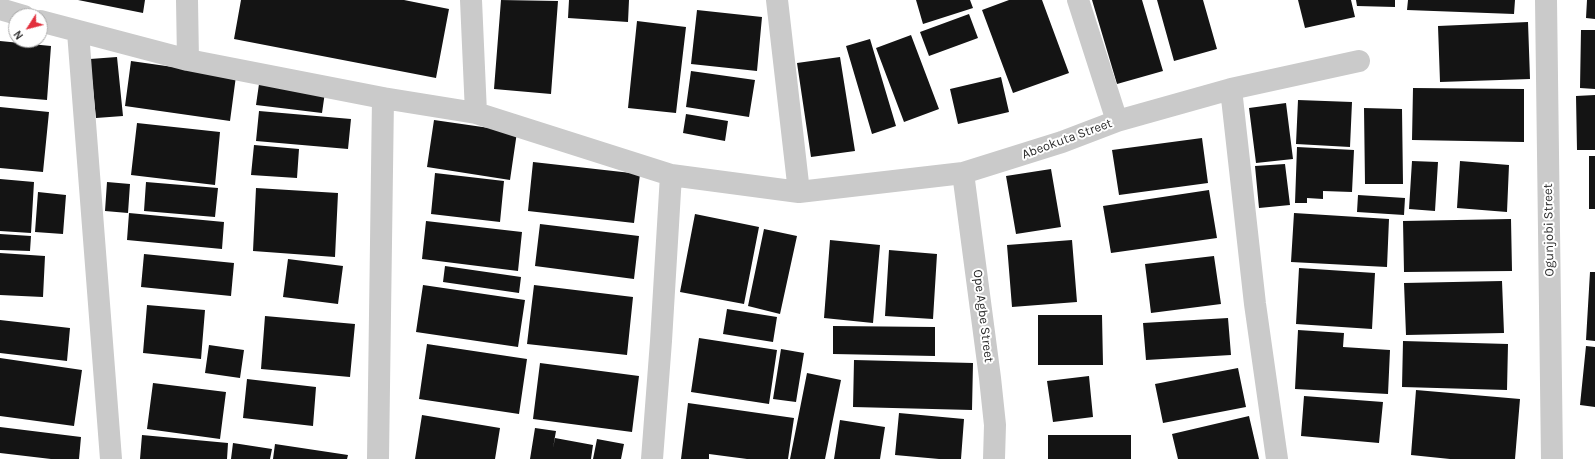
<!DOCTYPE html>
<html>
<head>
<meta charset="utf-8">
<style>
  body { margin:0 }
  #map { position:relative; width:1595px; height:459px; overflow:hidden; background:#fff; font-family:Karla,sans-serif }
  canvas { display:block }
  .north { position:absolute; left:8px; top:8px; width:40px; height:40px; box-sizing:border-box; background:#fff; border:1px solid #ababab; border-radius:50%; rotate:234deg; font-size:11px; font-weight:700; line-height:16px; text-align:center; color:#2d2d2d }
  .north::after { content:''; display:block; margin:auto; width:14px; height:18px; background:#e2303d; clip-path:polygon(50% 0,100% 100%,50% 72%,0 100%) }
</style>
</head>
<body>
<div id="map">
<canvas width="1595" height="459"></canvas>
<div class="north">N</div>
</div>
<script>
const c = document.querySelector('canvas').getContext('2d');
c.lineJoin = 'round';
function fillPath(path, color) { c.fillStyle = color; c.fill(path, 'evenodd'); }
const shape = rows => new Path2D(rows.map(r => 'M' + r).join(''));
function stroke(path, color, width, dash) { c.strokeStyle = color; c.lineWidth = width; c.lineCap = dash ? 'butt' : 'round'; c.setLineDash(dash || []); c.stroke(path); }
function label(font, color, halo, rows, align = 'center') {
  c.font = font + ' Karla,sans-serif'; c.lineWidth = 4; c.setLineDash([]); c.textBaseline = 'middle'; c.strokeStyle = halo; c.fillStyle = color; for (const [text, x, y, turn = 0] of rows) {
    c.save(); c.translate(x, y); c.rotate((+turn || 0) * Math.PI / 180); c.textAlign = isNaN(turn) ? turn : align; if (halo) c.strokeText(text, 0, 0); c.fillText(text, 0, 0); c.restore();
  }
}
const building = shape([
  [78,0,145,0,143,13],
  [241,0,404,0,449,9,436,78,234,39],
  [501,0,558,1,551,94,494,89],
  [569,0,629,0,628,22,568,18],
  [916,0,970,0,973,8,923,24],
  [1009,0,1042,0,1069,73,1013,93,982,10],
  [1092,0,1142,0,1163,71,1117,84],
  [1157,0,1203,0,1217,49,1174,61],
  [1298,0,1351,0,1355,17,1305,28],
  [1356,0,1395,0,1395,7,1357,6],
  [1408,0,1515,0,1514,14,1407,10],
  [1587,0,1595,0,1595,19,1586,18],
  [697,10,762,17,757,71,691,64],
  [969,14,978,38,929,56,920,32],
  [637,21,686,27,676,113,628,108],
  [1528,22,1530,79,1440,82,1438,26],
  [1581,30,1595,30,1595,89,1580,88],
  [911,35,939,109,904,122,876,48],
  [870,39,896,126,872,134,846,46],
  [0,41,51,46,47,100,0,96],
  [117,57,123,116,96,118,90,59],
  [840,57,855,151,811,157,797,63],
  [131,61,236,76,230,121,125,106],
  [691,71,755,80,749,117,686,107],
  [1001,77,1009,112,958,124,950,89],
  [259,84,325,92,322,113,256,105],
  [1413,88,1524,89,1524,142,1412,140],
  [1595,95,1595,150,1577,150,1576,96],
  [1298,100,1352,102,1350,147,1296,144],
  [1286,103,1293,159,1256,163,1249,108],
  [0,107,49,112,43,172,0,168],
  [1364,108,1402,109,1403,184,1365,184],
  [259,111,351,119,348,149,256,141],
  [686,114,728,121,725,141,683,133],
  [434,120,517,132,510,180,427,167],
  [137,123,220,132,215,185,131,175],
  [1202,138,1208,183,1119,195,1112,150],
  [254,145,299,149,297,178,251,175],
  [1297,147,1354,150,1352,192,1323,191,1323,199,1307,198,1307,203,1295,203],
  [1589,156,1595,156,1595,209,1589,209],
  [1412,161,1438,162,1435,211,1409,209],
  [1460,161,1509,165,1507,212,1457,208],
  [533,162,640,174,634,223,528,211],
  [1285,164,1290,205,1259,208,1255,166],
  [1051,169,1061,227,1016,234,1006,176],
  [435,173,504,181,500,222,431,214],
  [0,179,34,182,31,233,0,231],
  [107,182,130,184,128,213,105,211],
  [146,182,218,188,215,217,144,211],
  [256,188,338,193,335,257,253,251],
  [1209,190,1217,238,1111,253,1103,206],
  [38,192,66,195,63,234,35,232],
  [1358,195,1405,198,1404,215,1357,212],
  [129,213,224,222,222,249,127,240],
  [1294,213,1389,219,1387,267,1291,262],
  [695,214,759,227,744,304,680,292],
  [1511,219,1512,271,1404,272,1403,221],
  [426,221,522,232,518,271,422,259],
  [540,224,639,236,634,279,535,266],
  [764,229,797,236,780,314,748,306],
  [0,234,31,236,30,251,0,250],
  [830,240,880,245,873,323,824,318],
  [1072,240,1077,302,1012,307,1007,245],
  [889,250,937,254,933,319,885,316],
  [0,253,45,256,43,297,0,295],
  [144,254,234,263,231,296,141,287],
  [1214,256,1221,304,1151,313,1145,264],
  [288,259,343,266,338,304,283,297],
  [445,266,521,277,519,293,443,282],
  [1299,268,1375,273,1372,329,1296,324],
  [1590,272,1595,272,1595,341,1586,340],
  [1502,281,1504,333,1406,335,1404,283],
  [423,285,525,300,518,347,416,332],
  [534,285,633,297,627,355,527,344],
  [147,305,205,310,201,359,143,353],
  [727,309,777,317,773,342,723,334],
  [1038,315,1102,315,1103,365,1038,365],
  [265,316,355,324,350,377,261,369],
  [1228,318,1231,355,1146,360,1143,323],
  [0,320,70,328,67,361,0,353],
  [833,326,935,327,935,356,833,354],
  [1298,330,1344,333,1343,347,1390,350,1388,394,1295,389],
  [699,338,777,350,769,404,691,392],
  [1403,341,1508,344,1507,390,1402,387],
  [427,344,527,359,519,414,419,399],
  [209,345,244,350,240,378,205,373],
  [1586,346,1595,347,1595,407,1580,405],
  [781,349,804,353,796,402,773,399],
  [0,358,82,370,74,426,0,416],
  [854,360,973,363,972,410,853,407],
  [540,363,639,376,632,432,533,419],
  [1238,368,1246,407,1163,423,1155,384],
  [807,373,841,380,825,459,790,459],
  [1089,376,1093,417,1053,422,1047,381],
  [247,379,316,387,313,426,243,418],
  [153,383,226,392,220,439,147,429],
  [1416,390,1520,399,1515,459,1450,459,1411,455],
  [1304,396,1383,402,1379,443,1301,436],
  [688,403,794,418,788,459,747,459,709,454,709,459,681,459],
  [899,413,964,419,961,459,939,459,895,455],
  [422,415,500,428,495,459,415,459],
  [1249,416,1259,459,1178,459,1172,434],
  [840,420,885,427,880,459,834,459],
  [0,427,81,437,79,459,51,459,0,453],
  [535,428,556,431,553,448,555,438,593,445,591,459,530,459],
  [142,435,228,443,227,459,140,459],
  [1048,435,1131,435,1131,459,1048,459],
  [597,439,624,444,621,459,593,459],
  [233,443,272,449,270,459,231,459],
  [275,444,348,455,347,459,273,459]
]);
const street = shape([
  [187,0,188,60],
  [471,0,476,113],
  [777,0,799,192],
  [1546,0,1552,459],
  [0,9,24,16],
  [40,21,188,60,383,98,476,113,671,175,799,192,963,173,1062,142,1117,121,1078,0],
  [78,32,111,459],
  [1231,89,1255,304,1277,459],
  [1117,121,1231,89,1359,61],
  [963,173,990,378,995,425,994,459],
  [378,459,383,98],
  [652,459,661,341,671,175]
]);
const streetNames = [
  ["Abeokuta Street",1067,139,-20],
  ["Ogunjobi Street",1549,230,-91],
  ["Ope Agbe Street",983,316,83]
];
fillPath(building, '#141414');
stroke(street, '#cacaca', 22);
label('13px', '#2d2d2d', '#fff', streetNames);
</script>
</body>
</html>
